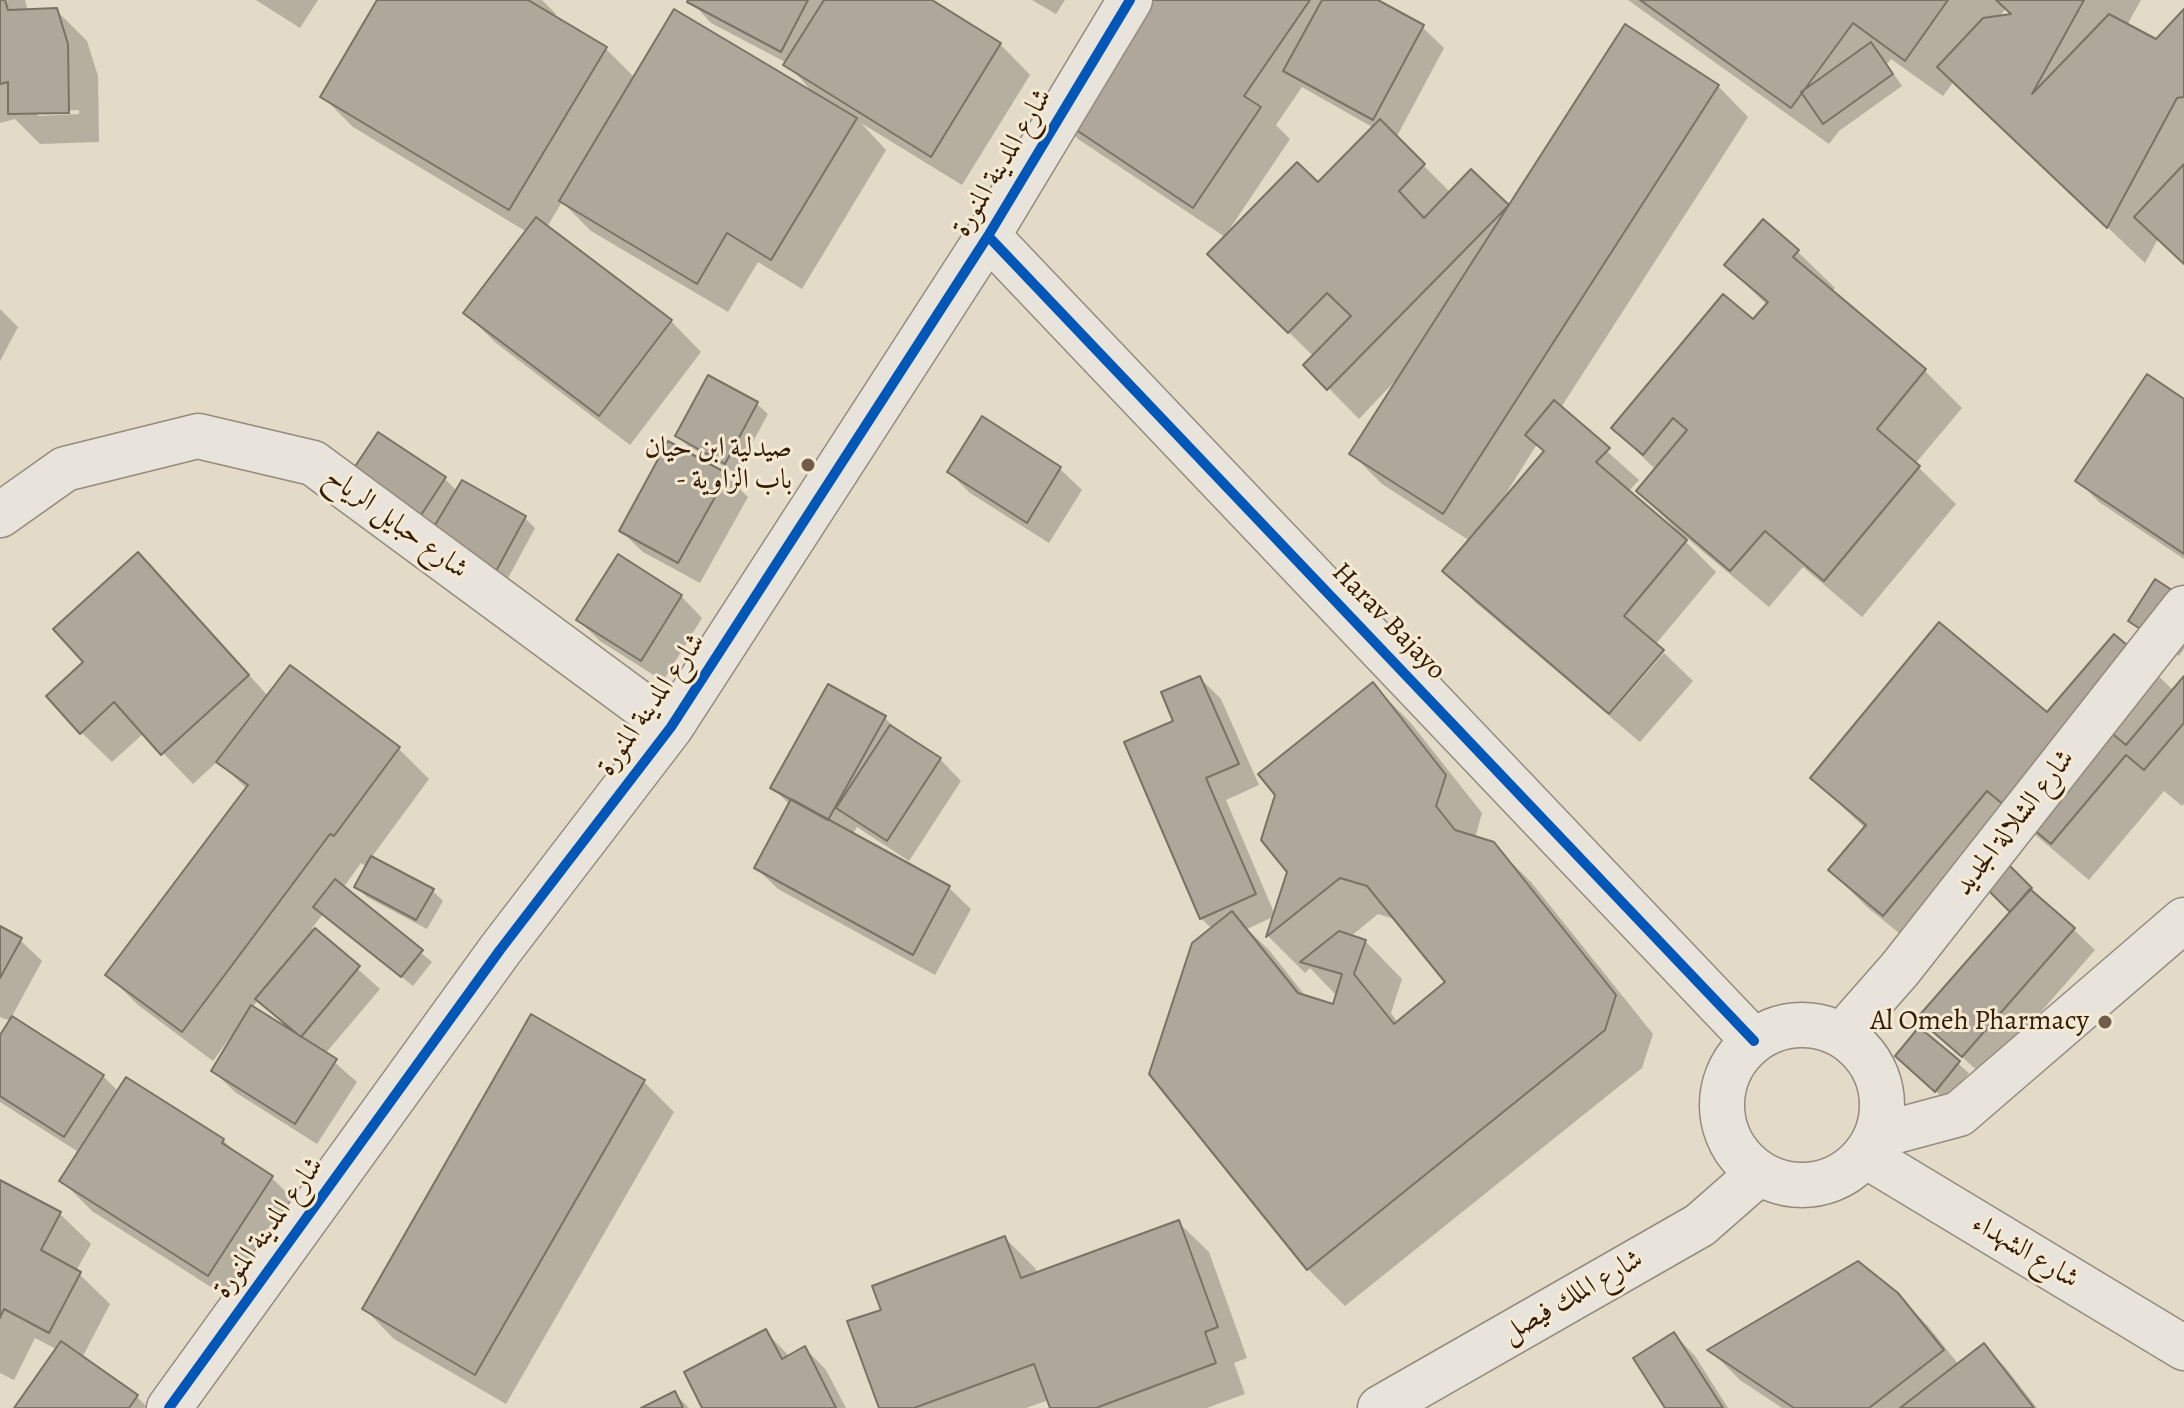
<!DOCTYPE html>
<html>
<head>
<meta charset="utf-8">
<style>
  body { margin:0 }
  canvas { display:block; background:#e3dac7 }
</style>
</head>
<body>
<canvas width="2184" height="1408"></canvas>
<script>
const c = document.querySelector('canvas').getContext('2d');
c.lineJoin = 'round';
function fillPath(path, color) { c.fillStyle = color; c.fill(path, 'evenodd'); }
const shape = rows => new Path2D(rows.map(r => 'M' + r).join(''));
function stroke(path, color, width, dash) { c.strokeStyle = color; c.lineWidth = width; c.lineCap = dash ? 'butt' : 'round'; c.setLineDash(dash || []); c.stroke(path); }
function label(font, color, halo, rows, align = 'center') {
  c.font = font + ' Alegreya,Amiri,serif'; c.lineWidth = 6; c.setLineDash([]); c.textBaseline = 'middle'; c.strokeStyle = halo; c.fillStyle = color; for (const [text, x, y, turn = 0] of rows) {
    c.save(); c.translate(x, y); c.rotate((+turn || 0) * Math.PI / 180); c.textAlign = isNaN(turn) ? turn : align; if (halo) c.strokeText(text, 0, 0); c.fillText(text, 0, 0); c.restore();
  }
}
const shadow = shape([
  [0,0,25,0,28,11,56,10,87,41,98,76,99,142,40,144,15,119,0,123],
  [79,110,79,114,38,116,38,112],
  [256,0,318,0,300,28],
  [379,0,542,0,556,14,553,18,606,49,635,78,814,94,787,63,711,23,690,0,928,0,1000,44,1030,75,962,185,861,123,886,150,802,289,758,262,728,312,591,231,562,202,547,227,671,321,701,352,630,445,496,343,465,313,527,232,353,127,322,96],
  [1032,0,1065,0,1056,14],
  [1121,0,1373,0,1422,27,1444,48,1396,138,1451,193,1471,172,1509,209,1718,86,1748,117,1560,409,1639,480,1628,492,1673,530,1675,528,1638,491,1656,470,1613,428,1753,322,1767,305,1726,265,1797,251,1835,288,1832,292,1925,371,1962,408,1915,464,1956,504,1862,617,1803,567,1769,607,1687,538,1685,541,1716,572,1655,645,1661,650,1606,713,1475,602,1445,571,1470,541,1382,484,1352,454,1396,380,1359,419,1306,365,1314,357,1210,254,1225,237,1078,139,1048,109],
  [1302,87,1374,128,1318,185,1228,234,1227,233,1290,139,1276,125],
  [1537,444,1545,452,1504,501,1502,500],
  [1628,0,2141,0,2127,25,2157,41,2184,12,2184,264,2158,239,2145,263,1954,81,1943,96,1891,59,1887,64,1902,86,1839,131,1829,144],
  [2006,8,2014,16,1999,18],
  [0,309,18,327,0,361],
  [2184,401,2184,559,2099,502,2077,480],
  [757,404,768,414,736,473,688,446,677,435],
  [982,419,1060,469,1082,490,1049,543,970,493,949,472],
  [379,435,445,479,457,491,525,518,535,528,506,582,430,555],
  [726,476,748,497,700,583,643,552,621,531],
  [168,585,268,696,290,668,399,749,429,779,371,858,432,890,443,901,427,929,367,897,356,887,367,867,361,863,343,888,432,962,413,986,323,914,312,928,380,989,325,1054,357,1082,317,1144,235,1092,213,1071,234,1038,231,1036,213,1061,138,1005,108,975,247,789,218,761,193,784,144,733,112,762,81,732],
  [259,999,285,1026,285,1027,252,1008],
  [681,596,702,618,663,681,600,641,578,620],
  [2184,600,2184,649,2179,656,2141,631,2131,621],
  [1664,653,1693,681,1640,742,1609,716],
  [2146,664,2174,691,2184,679,2184,804,2182,806,2164,791,2089,880,2026,827,1999,858,2095,950,1984,1077,1920,1018,2013,912,1981,880,1921,951,1867,907,1830,870,1866,829,1812,778,2048,715],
  [1200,678,1221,699,1259,785,1226,800,1275,915,1373,685,1410,722,1482,813,1475,838,1493,844,1531,882,1653,1034,1642,1068,1345,1306,1308,1269,1212,929,1201,918,1176,722],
  [1378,914,1397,920,1448,983,1398,1023,1391,1013,1402,979,1365,941,1350,937],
  [1275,916,1268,936,1305,973,1310,968,1337,996,1334,1007,1307,998,1269,950,1247,929],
  [885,718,903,736,940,759,961,781,909,861,857,827,852,835,949,888,971,909,935,975,778,889,756,868,790,805,772,787],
  [0,928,20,940,42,961,11,1018,103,1076,119,1092,223,1140,239,1156,271,1177,302,1208,239,1305,92,1211,62,1181,80,1153,0,1102,0,1038,11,1021,0,1017],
  [1919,1030,1969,1073,1947,1101,1908,1067],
  [643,1081,674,1112,506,1404,394,1339,364,1308],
  [0,1182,60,1214,91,1244,76,1271,110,1304,82,1358,137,1397,148,1408,17,1408,58,1350,35,1338,14,1380,0,1373],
  [1178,1222,1209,1252,1247,1358,1234,1363,1245,1394,1207,1408,1052,1408,1049,1400,1026,1408,881,1408,884,1311,1005,1238,1035,1268,1038,1274],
  [1897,1295,1928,1326,1959,1365,1984,1345,2005,1367,2037,1408,1782,1408,1740,1380,1710,1350],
  [766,1332,790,1357,805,1348,826,1370,846,1408,704,1408],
  [1674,1334,1695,1356,1728,1408,1667,1408],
  [675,1394,689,1408,645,1408]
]);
const building = shape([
  [0,0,5,0,8,10,57,8,68,44,69,113,8,114,8,82,0,84,0,0],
  [377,0,528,0,607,47,509,210,320,97,377,0],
  [688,0,808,0,781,52,687,2,688,0],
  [824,0,932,0,1001,43,931,157,783,65,824,0],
  [1118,0,1310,0,1244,96,1261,107,1193,208,1045,109,1118,0],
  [1322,0,1378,0,1424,25,1373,120,1283,71,1322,0],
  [1640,0,1948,0,1905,61,1853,23,1791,108,1640,0],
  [1996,0,2084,0,2032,94,2109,14,2156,39,2184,9,2184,97,2177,98,2107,228,1937,67,1983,18,2011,14,1996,0],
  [674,9,857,118,771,260,727,233,697,284,559,201,674,9],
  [1625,24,1719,85,1443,514,1349,454,1625,24],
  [1871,42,1893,74,1823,124,1801,92,1871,42],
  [1380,119,1425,164,1399,191,1424,218,1471,169,1509,205,1327,390,1303,365,1351,316,1327,293,1288,333,1207,254,1297,162,1318,182,1380,119],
  [2184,164,2184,264,2134,217,2184,164],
  [536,217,672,320,599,416,463,313,536,217],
  [1763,219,1799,250,1793,257,1926,369,1877,429,1920,466,1824,581,1765,531,1730,571,1636,491,1687,430,1673,418,1643,455,1611,428,1723,294,1753,319,1768,302,1724,265,1763,219],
  [2147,374,2184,399,2184,554,2075,481,2147,374],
  [708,375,758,402,725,464,675,436,708,375],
  [1554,400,1610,448,1596,462,1687,540,1624,616,1664,650,1609,714,1442,571,1544,451,1525,435,1554,400],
  [982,416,1061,467,1027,523,947,472,982,416],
  [378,432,446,477,408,535,340,489,378,432],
  [668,441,728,474,678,563,619,531,668,441],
  [462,480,526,516,495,573,429,535,462,480],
  [138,552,249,675,161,755,114,702,80,734,46,696,83,662,53,629,138,552],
  [618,554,682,595,641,661,576,620,618,554],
  [2155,579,2184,598,2168,647,2128,621,2155,579],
  [1939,622,2047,712,2114,634,2147,662,2097,721,2126,745,2184,676,2184,723,2144,770,2126,755,2051,844,1987,791,1883,916,1828,870,1866,825,1810,778,1939,622],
  [290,665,400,747,334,836,330,834,182,1032,105,975,248,785,216,762,290,665],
  [1200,676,1239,764,1206,778,1256,894,1200,919,1124,742,1173,721,1161,692,1200,676],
  [1373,682,1446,775,1436,806,1455,830,1494,842,1616,995,1605,1030,1307,1270,1149,1074,1192,943,1232,911,1298,993,1333,1004,1342,974,1300,962,1339,931,1366,940,1354,974,1394,1024,1445,982,1367,886,1340,878,1266,937,1287,872,1261,840,1275,795,1258,774,1373,682],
  [828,684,886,716,828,820,770,788,828,684],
  [890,725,941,758,887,841,836,808,890,725],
  [791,799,950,886,913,955,754,868,791,799],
  [1999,855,2032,888,2010,912,1977,879,1999,855],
  [371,856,434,889,416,920,354,887,371,856],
  [335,879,423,950,401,977,313,907,335,879],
  [2030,889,2075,928,1962,1057,1917,1018,2030,889],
  [0,926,22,938,0,978,0,926],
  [315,928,360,966,301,1037,255,999,315,928],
  [251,1005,337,1059,295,1124,211,1071,251,1005],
  [531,1014,645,1080,475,1375,362,1309,531,1014],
  [12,1016,104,1075,64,1137,0,1096,0,1035,12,1016],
  [1919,1027,1960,1061,1935,1092,1895,1056,1919,1027],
  [126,1077,224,1139,222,1143,273,1176,208,1276,59,1181,126,1077],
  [0,1180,61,1212,41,1250,81,1272,49,1333,4,1309,0,1318,0,1180],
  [1179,1220,1218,1327,1205,1332,1216,1363,1096,1408,1050,1408,1034,1364,914,1408,879,1408,847,1321,881,1310,872,1286,1005,1236,1021,1278,1179,1220],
  [1858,1261,1898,1293,1944,1350,1869,1408,1794,1408,1707,1350,1858,1261],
  [766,1329,782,1359,805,1346,836,1408,702,1408,684,1372,766,1329],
  [1674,1332,1723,1408,1665,1408,1633,1358,1674,1332],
  [61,1341,138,1395,129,1408,14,1408,61,1341],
  [1984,1343,2034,1408,1900,1408,1984,1343],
  [675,1391,683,1408,641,1408,675,1391]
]);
const minor = shape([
  [988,236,1754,1041],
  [0,515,65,469,198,436,313,463,671,727],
  '1722 1105a80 80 0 1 1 160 0a80 80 0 1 1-160 0Z',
  [1842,1035,1900,969,2184,608],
  [1877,1136,1959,1114,2184,920],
  [1866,1156,2184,1348],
  [169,1408,500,950,671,727,988,236,1130,0],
  [1380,1408,1700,1225,1758,1174]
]);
const cycleway = shape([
  [988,236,1754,1041],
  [169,1408,500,950,671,727,988,236,1130,0]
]);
const markers = [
  [808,465,8,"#715e4a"],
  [2105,1022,8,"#715e4a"]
];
const streetNames = [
  ["شارع المدينة المنورة",1003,163,-59],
  ["شارع حبايل الرياح",396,524,36],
  ["Harav Bajayo",1388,622,46],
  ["شارع المدينة المنورة",652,705,-55],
  ["شارع الشلالة الجديد",2015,823,-52],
  ["شارع المدينة المنورة",269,1228,-54],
  ["شارع الشهداء",2025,1252,31],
  ["شارع الملك فيصل",1573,1297,-30]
];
const poiNames = [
  ["صيدلية ابن حيان",792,449],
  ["- باب الزاوية",792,481],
  ["Al Omeh Pharmacy",2089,1022]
];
fillPath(shadow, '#0003');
fillPath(building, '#afa79a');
stroke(building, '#7a7265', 2);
stroke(minor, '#948b7e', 47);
stroke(minor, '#e8e3db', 44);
stroke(cycleway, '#0057b8', 10);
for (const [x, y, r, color] of markers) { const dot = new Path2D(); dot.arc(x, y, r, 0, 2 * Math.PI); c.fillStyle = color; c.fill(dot); stroke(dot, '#f4e9d3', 3); }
label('28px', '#341c06', '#f4e9d3', streetNames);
label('28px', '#341c06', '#f4e9d3', poiNames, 'right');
</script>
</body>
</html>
